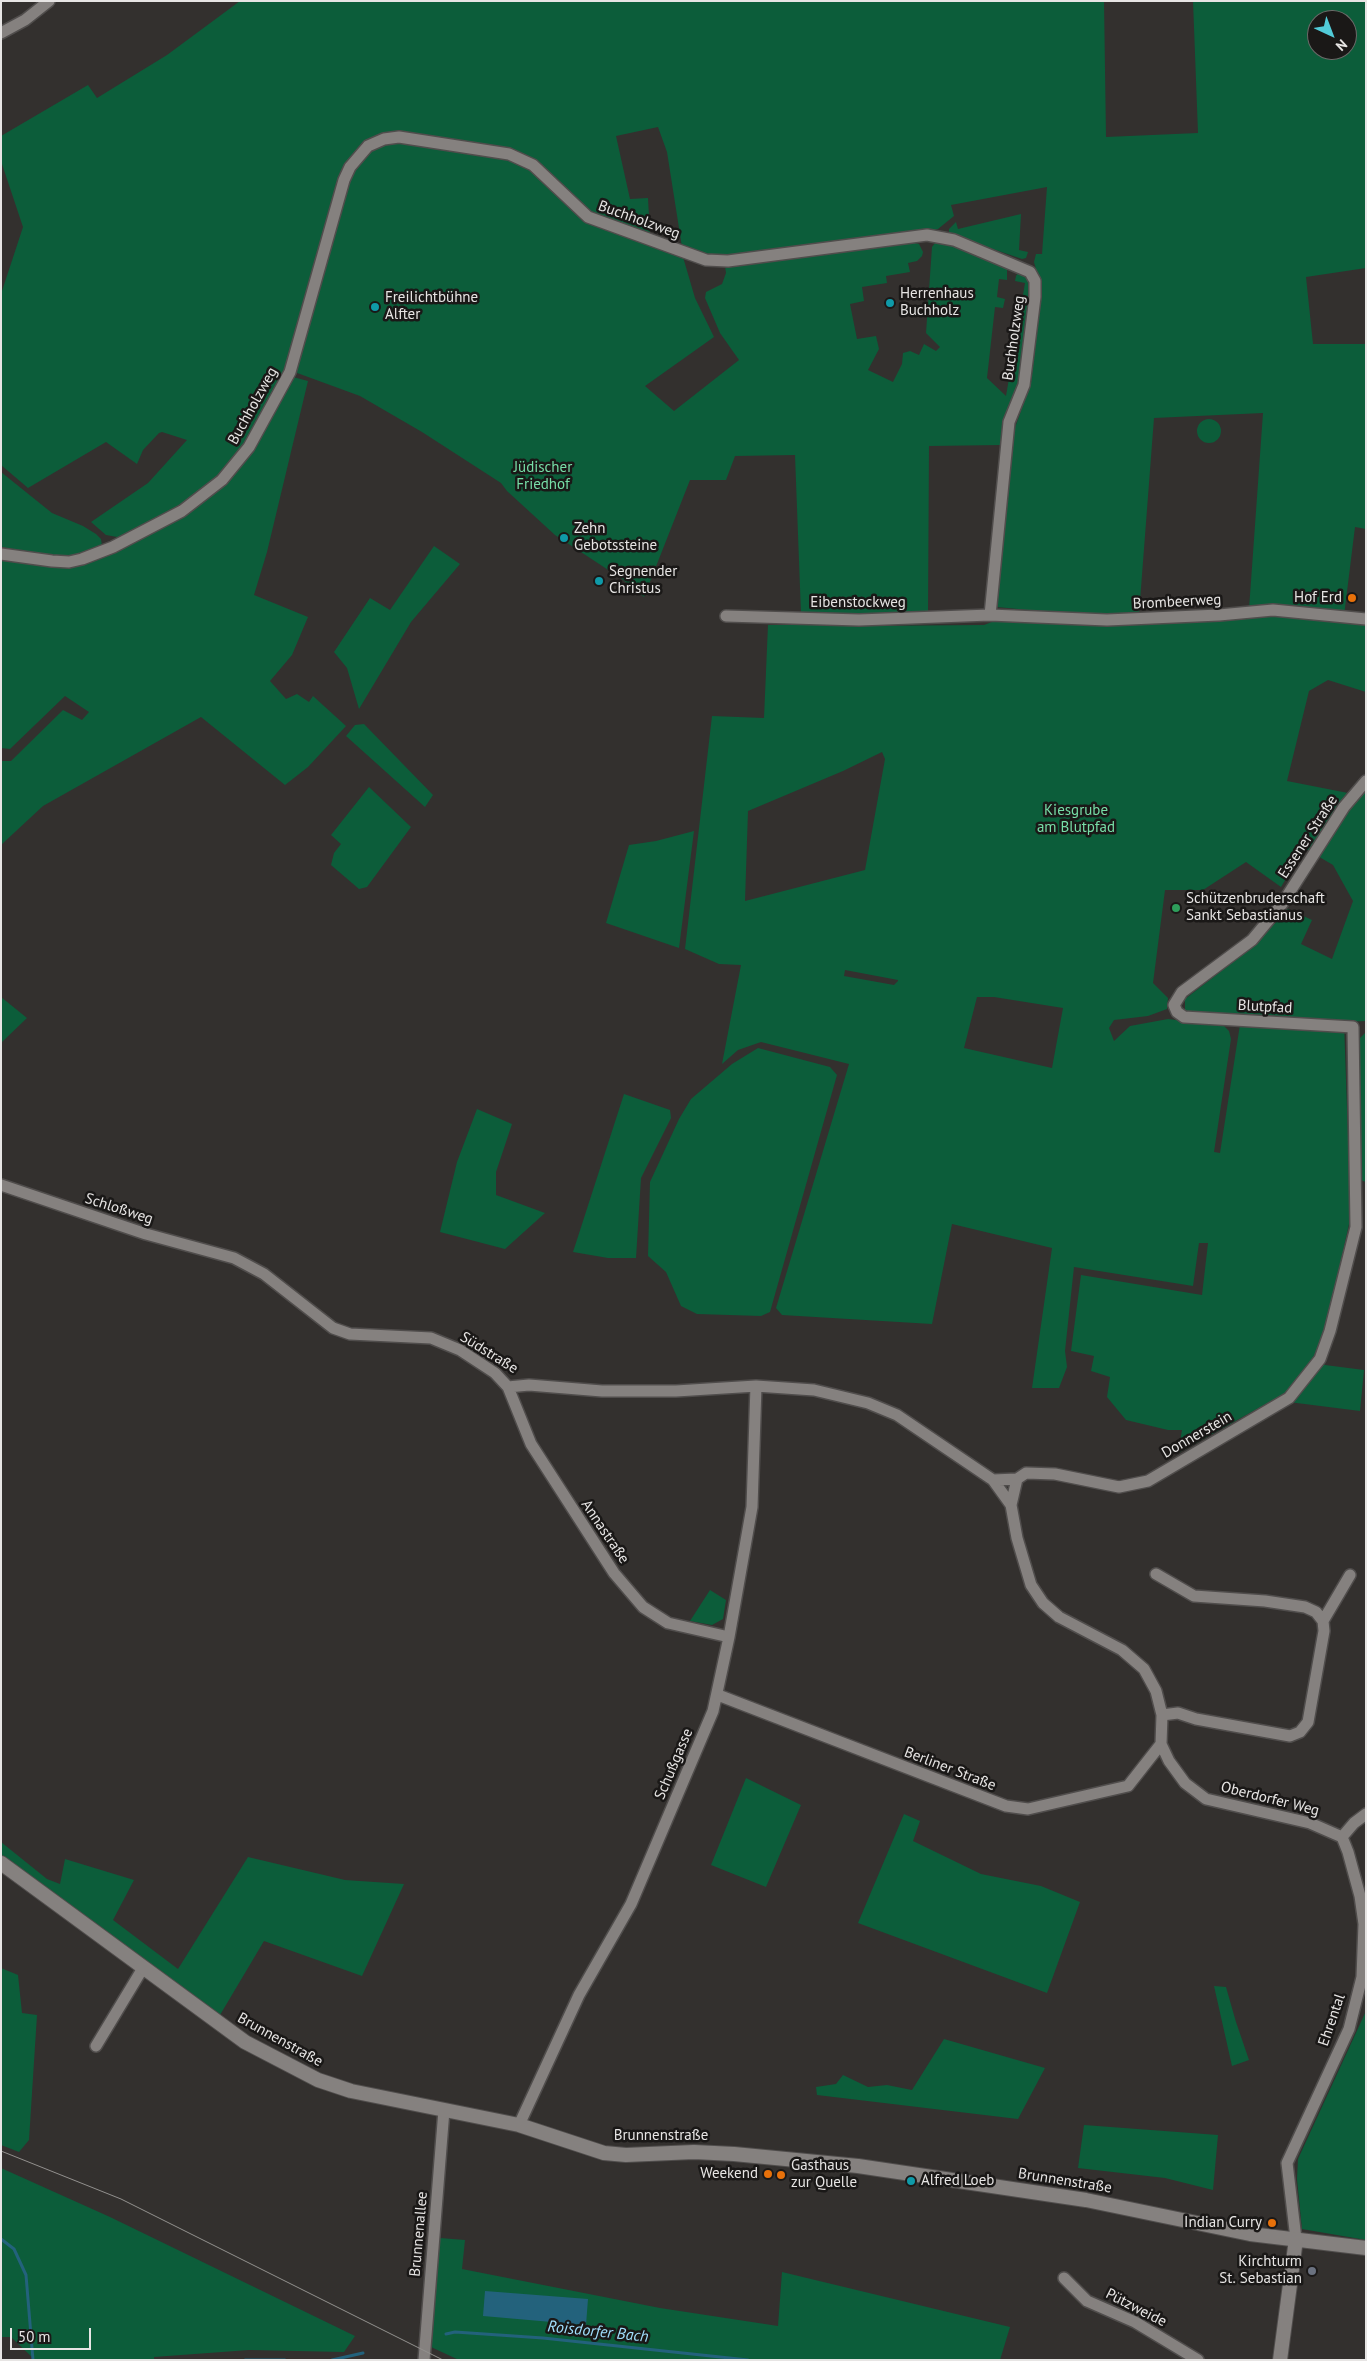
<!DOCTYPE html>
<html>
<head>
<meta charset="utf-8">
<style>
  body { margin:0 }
  #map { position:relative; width:1367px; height:2361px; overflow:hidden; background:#33302e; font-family:"PT Sans",sans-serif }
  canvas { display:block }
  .frame { position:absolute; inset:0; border:2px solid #e7e5e4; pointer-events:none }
  .north { position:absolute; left:1307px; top:10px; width:50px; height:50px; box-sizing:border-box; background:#1a1817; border:1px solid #6c6a69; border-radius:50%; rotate:137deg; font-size:14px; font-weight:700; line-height:20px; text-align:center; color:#e7e5e4 }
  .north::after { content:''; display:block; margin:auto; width:18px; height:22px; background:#52cbd8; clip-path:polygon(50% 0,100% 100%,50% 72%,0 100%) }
  .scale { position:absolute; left:10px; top:2328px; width:81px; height:22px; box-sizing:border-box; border:2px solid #e7e5e4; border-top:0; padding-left:6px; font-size:15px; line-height:18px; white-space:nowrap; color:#e7e5e4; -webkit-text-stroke:4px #1a1817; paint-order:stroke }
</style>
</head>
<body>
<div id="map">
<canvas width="1367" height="2361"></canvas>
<div class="frame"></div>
<div class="north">N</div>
<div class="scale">50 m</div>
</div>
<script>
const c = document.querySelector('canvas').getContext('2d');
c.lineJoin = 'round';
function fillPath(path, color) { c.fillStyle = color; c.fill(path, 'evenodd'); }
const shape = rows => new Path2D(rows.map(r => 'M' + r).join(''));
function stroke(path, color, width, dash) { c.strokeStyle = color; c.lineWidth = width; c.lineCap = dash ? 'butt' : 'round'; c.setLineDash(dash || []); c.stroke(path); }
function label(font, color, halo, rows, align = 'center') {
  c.font = font + ' "PT Sans",sans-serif'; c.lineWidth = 5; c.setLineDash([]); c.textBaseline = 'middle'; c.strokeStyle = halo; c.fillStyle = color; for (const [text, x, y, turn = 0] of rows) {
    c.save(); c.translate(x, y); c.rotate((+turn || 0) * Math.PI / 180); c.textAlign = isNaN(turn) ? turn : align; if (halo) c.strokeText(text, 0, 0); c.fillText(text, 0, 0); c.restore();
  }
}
const green = shape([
  [240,1,1104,1,1106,137,1198,133,1193,1,1366,1,1366,268,1306,277,1313,344,1366,344,1366,529,1355,527,1344,616,1366,617,1366,692,1328,680,1309,691,1287,781,1348,793,1366,785,1366,1021,1344,1022,1349,1166,1349,1224,1326,1329,1313,1358,1325,1365,1364,1370,1360,1411,1273,1400,1178,1453,1182,1430,1168,1430,1126,1420,1107,1397,1110,1377,1091,1371,1094,1356,1071,1351,1081,1275,1202,1295,1208,1243,1199,1243,1193,1286,1074,1267,1065,1351,1067,1367,1059,1388,1032,1388,1052,1248,952,1224,932,1324,782,1315,776,1308,849,1064,761,1042,738,1050,722,1064,741,965,719,964,685,949,712,716,764,718,768,625,853,625,852,613,801,614,795,455,735,456,726,480,690,480,644,597,622,579,555,535,507,491,501,483,422,432,360,396,289,370,274,399,227,471,181,506,123,538,106,535,91,522,148,483,187,440,162,432,159,433,143,450,137,464,106,442,28,488,1,465,1,294,23,227,1,161,1,136,88,85,97,98,167,55],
  [1317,20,1347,20,1347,50,1317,50],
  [658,127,667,152,682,247,650,235,648,198,630,199,616,136],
  [1047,187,1042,254,1036,254,1034,262,1042,291,1031,383,1012,436,997,607,1070,614,1139,614,1154,418,1263,413,1249,609,1243,619,1110,624,997,620,984,625,861,626,861,613,928,613,929,446,1001,445,1021,380,1031,288,1028,279,1019,271,1016,276,1015,281,1025,283,1006,396,987,378,995,307,1003,308,1005,299,997,297,999,279,1007,280,1007,267,955,245,941,241,935,243,932,247,926,333,940,347,936,351,924,344,919,355,910,351,903,353,902,364,893,382,868,370,879,349,876,336,857,339,850,304,864,301,862,287,887,283,886,276,910,272,908,263,917,261,922,256,923,252,919,244,907,241,725,266,726,273,722,284,706,292,705,298,720,333,739,360,674,411,645,386,714,337,695,298,683,257,716,258,928,231,938,229,954,216,951,205],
  [882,752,885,759,865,870,745,901,748,811,843,771],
  [1304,848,1333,865,1353,901,1332,959,1301,944,1312,920,1288,909,1255,945,1185,999,1185,1011,1241,1018,1220,1153,1214,1152,1231,1039,1229,1031,1224,1026,1168,1019,1130,1026,1114,1041,1109,1028,1114,1020,1148,1016,1167,1009,1168,998,1153,983,1165,890,1203,890,1246,862,1281,887],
  [845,970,898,980,898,981,894,985,844,976],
  [977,997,994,997,1063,1008,1052,1068,964,1048],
  [1021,214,1019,250,1028,252,1026,258,1022,259,949,234,949,229,956,222,958,229],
  [293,377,308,381,267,552,254,595,308,617,292,655,270,681,286,699,297,694,309,702,313,696,346,726,308,767,285,785,201,717,43,806,1,845,1,761,11,761,63,710,82,720,89,712,65,696,10,749,1,748,1,559,70,567,116,552,196,507,217,491,243,464],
  '1197 431a12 12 0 1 1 24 0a12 12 0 1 1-24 0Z',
  [1,472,52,513,83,526,96,534,101,539,102,546,76,556,64,557,1,547],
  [434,546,460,564,411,622,359,709,347,668,334,652,370,598,390,610],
  [364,724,433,795,425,807,346,736,355,725],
  [369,787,411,827,367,887,359,889,331,865,334,853,341,844,331,835],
  [694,831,679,948,606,923,629,845,656,841],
  [1,997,27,1018,1,1043],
  [1366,1032,1366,1182,1360,1180,1359,1039],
  [758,1048,830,1067,837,1075,770,1312,761,1316,697,1314,681,1306,666,1272,648,1256,650,1182,679,1119,691,1099,732,1064],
  [624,1094,670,1110,671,1118,641,1178,636,1258,608,1258,573,1252],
  [477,1109,512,1124,496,1172,496,1195,545,1213,505,1249,440,1232,457,1162],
  [710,1590,726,1600,723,1619,712,1625,690,1621],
  [746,1778,801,1805,766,1887,711,1865],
  [904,1814,920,1821,913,1841,981,1874,1041,1886,1080,1902,1047,1993,858,1923],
  [1,1842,47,1879,60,1884,65,1859,134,1880,113,1920,178,1969,248,1857,345,1880,404,1884,362,1976,264,1941,220,2015,1,1856],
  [1,1968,18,1975,22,2013,37,2015,29,2140,19,2152,1,2145],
  [1214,1986,1226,1987,1236,2022,1249,2060,1232,2066],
  [1366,2011,1366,2240,1302,2229,1297,2179,1298,2159],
  [944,2039,1045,2068,1018,2119,817,2095,816,2087,836,2084,843,2075,868,2087,887,2085,912,2090],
  [1084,2125,1218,2135,1213,2190,1165,2178,1078,2168],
  [1,2168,110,2217,355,2336,344,2352,249,2350,154,2357,154,2360,35,2360,11,2337,1,2337],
  [440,2238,465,2240,462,2269,660,2308,778,2326,782,2272,1010,2327,1000,2360,459,2360,431,2347]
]);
const water = shape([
  [485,2291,588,2299,586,2325,483,2316]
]);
const stream = shape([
  [1,2239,14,2249,26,2275,33,2360],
  [446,2334,455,2332,543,2338,748,2360],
  [245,2360,285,2360],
  [332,2360,363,2353]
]);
const minor = shape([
  [1,33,25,20,49,1],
  [1,554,52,561,69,562,82,559,113,547,182,511,222,480,249,447,290,372,344,180,350,167,368,146,384,139,399,137,509,154,533,165,588,217,706,260,728,261,927,235,954,240,1030,272,1035,281,1035,297,1024,385,1009,422,990,615],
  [726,616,859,620,990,615,1107,620,1219,615,1273,610,1366,619],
  [1,1185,146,1234,234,1258,264,1274,333,1328,350,1334,431,1338,460,1350,495,1373,508,1387,531,1444,614,1573,643,1607,668,1623,729,1637],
  [508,1387,529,1385,602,1391,676,1391,756,1386,814,1390,868,1403,897,1415,993,1480,1017,1479,1026,1473,1055,1474,1119,1487,1148,1481,1289,1398,1320,1359,1330,1331,1356,1227,1353,1027,1184,1017,1177,1012,1174,1005,1182,992,1252,940,1282,904,1344,807,1366,781],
  [1017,1479,1011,1505,1017,1538,1031,1585,1043,1603,1059,1617,1122,1650,1144,1669,1156,1691,1162,1715,1161,1744,1169,1761,1185,1783,1206,1799,1310,1823,1342,1837],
  [993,1480,1011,1505],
  [1156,1574,1194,1596,1265,1601,1305,1607,1316,1612,1323,1621,1324,1631,1308,1722,1300,1732,1290,1736,1196,1719,1178,1713,1162,1715],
  [1323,1621,1350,1575],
  [718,1695,1006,1806,1028,1809,1128,1786,1161,1744],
  [1342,1837,1354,1823,1366,1814],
  [96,2046,143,1968],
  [519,2125,579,1995,631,1904,713,1711,729,1637,752,1507,756,1386],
  [1296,2239,1287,2163,1349,2029,1362,1977,1364,1924,1360,1896,1348,1852,1342,1837],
  [1064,2278,1087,2301,1135,2322,1198,2360],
  [424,2360,444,2110]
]);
const tertiary = shape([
  [1,1863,245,2042,318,2080,351,2091,519,2125,604,2153,626,2155,694,2152,734,2154,858,2166,1086,2200,1250,2234,1366,2248],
  [1280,2360,1296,2239]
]);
const tram = shape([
  [1,2151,121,2199,443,2360]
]);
const markers = [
  [890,303,5,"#0f9aa8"],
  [375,307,5,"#0f9aa8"],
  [564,538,5,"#0f9aa8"],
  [599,581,5,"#0f9aa8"],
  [1352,598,5,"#e8710a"],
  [1176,908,5,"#2e9e5b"],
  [768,2174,5,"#e8710a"],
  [781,2175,5,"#e8710a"],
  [911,2181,5,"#0f9aa8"],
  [1272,2223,5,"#e8710a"],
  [1312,2271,5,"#6b7280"]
];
const streetNames = [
  ["Buchholzweg",639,220,20],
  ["Buchholzweg",1014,338,-82],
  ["Buchholzweg",253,406,-61],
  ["Brombeerweg",1177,602,-3],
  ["Eibenstockweg",858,603],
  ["Essener Straße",1308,837,-57],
  ["Blutpfad",1265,1007,3],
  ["Schloßweg",119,1209,18],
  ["Südstraße",489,1353,32],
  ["Donnerstein",1197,1435,-30],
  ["Annastraße",605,1532,56],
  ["Schußgasse",674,1764,-67],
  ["Berliner Straße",950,1769,21],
  ["Oberdorfer Weg",1270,1799,14],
  ["Ehrental",1332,2020,-71],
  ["Brunnenstraße",280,2040,29],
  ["Brunnenstraße",661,2136],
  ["Brunnenstraße",1065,2181,9],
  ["Brunnenallee",419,2234,-85],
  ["Pützweide",1136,2308,27]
];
const poiNames = [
  ["Herrenhaus",900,294],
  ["Buchholz",900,311],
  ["Freilichtbühne",385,298],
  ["Alfter",385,315],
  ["Zehn",574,529],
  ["Gebotssteine",574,546],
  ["Segnender",609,572],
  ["Christus",609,589],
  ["Hof Erd",1342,598,"right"],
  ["Schützenbruderschaft",1186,899],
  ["Sankt Sebastianus",1186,916],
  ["Gasthaus",791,2166],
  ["zur Quelle",791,2183],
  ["Weekend",758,2174,"right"],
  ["Alfred Loeb",921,2181],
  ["Indian Curry",1262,2223,"right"],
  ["Kirchturm",1302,2262,"right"],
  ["St. Sebastian",1302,2279,"right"]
];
const parkNames = [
  ["Jüdischer",543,468],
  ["Friedhof",543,485],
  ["Kiesgrube",1076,811],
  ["am Blutpfad",1076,828]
];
const waterNames = [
  ["Roisdorfer Bach",598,2332,6]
];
fillPath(green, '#0c5d3a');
fillPath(water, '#23627c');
stroke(stream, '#23627c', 3);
stroke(minor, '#504d4c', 14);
stroke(tertiary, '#504d4c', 16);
stroke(minor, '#85817f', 11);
stroke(tertiary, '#85817f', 14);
stroke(tram, '#92908e', 1);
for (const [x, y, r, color] of markers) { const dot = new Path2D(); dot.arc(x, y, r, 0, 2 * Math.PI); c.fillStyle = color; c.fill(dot); stroke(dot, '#1a1817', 2); }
label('15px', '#e7e5e4', '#1a1817', streetNames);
label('15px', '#e7e5e4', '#1a1817', poiNames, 'left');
label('15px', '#77dea7', '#1a1817', parkNames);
label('italic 16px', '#a1dffd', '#1a1817', waterNames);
</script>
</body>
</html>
